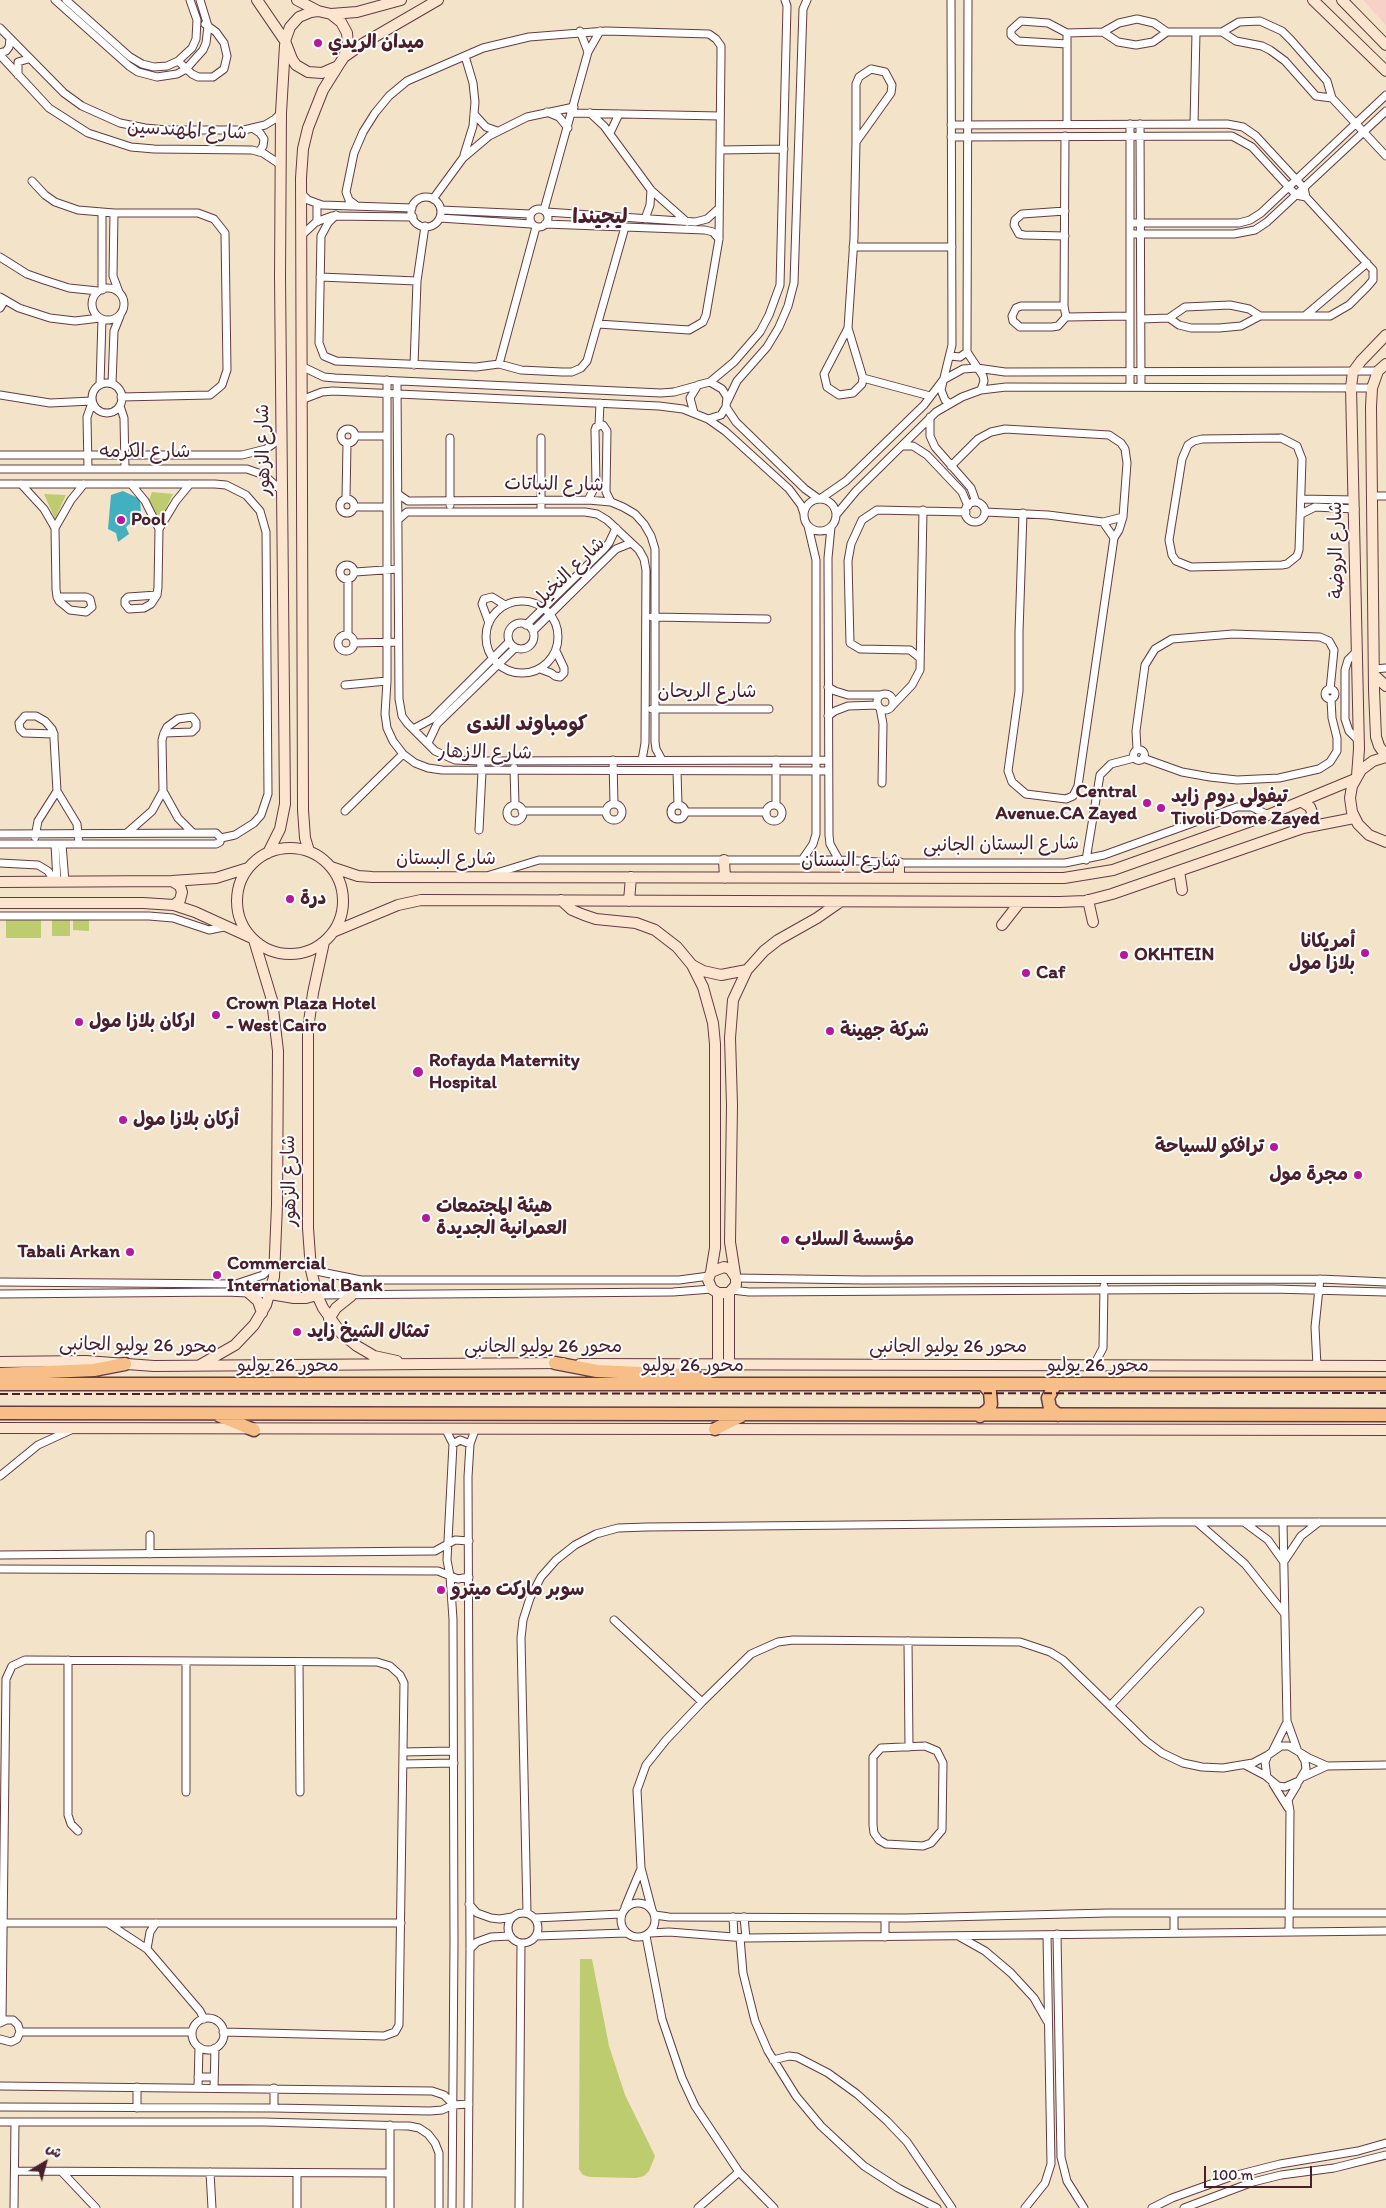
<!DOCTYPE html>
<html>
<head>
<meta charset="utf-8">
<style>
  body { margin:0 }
  #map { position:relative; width:1386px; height:2208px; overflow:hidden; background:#f3e3c8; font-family:Itim,"Playpen Sans Arabic",sans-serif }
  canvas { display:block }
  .north { position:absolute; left:20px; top:2138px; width:50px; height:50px; -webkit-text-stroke:4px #fff; paint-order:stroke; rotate:37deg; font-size:14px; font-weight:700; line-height:20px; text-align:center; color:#4a1f2b }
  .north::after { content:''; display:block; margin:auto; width:18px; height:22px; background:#4a1f2b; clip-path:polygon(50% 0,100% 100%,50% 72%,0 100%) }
  .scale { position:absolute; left:1204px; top:2166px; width:108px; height:22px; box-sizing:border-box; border:2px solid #4a1f2b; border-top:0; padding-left:6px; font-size:15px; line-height:18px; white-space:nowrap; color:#4a1f2b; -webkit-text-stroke:4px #fff; paint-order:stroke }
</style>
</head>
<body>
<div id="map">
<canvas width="1386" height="2208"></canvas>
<div class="north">ش</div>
<div class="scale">100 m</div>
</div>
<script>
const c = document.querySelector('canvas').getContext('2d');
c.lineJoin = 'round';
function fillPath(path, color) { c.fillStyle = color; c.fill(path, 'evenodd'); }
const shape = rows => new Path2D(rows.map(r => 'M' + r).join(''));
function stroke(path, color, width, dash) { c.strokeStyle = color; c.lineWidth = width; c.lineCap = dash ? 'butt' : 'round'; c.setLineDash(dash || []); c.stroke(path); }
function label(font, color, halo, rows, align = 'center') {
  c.font = font + ' Itim,"Playpen Sans Arabic",sans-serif'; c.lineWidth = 4; c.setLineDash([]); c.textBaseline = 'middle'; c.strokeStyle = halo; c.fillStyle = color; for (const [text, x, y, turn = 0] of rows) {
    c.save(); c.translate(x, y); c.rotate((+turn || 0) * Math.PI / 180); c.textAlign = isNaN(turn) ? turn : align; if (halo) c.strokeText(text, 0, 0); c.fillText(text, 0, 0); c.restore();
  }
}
const built = shape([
  [1363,0,1386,0,1386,25]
]);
const green = shape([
  [152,492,173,494,160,520,149,500],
  [44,494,66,495,55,519],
  [6,919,41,919,41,938,6,938],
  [52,919,70,919,70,936,52,936],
  [73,919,89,919,89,931,73,930],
  [580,1959,592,1959,609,2046,625,2095,655,2156,649,2171,644,2176,636,2178,590,2177,583,2175,579,2169]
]);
const water = shape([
  [123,491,140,499,141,514,126,527,129,534,118,542,116,533,108,529,111,495]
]);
const street = shape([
  [55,0,129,66,138,72,157,77,177,74,186,69,203,50,206,43,208,26,200,0],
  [66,0,130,57,142,64,154,67,167,66,178,61,192,48,196,39,197,20,190,0],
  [968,0,967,352,983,376,984,381,981,390],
  [0,28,64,93,82,106,120,123,145,128,167,130,244,130,265,125,275,119,281,113],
  [580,31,588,52],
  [1103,32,1118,42,1136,45,1153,42,1167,32],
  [1222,32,1236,41,1262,46,1270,50,1285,61,1316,96,1332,98],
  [1067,33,1067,124],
  [1067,44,1018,41,1011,35,1011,30,1021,21,1048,23,1067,33,1103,32,1119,23,1137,19,1154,23,1167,32,1222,32,1239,22,1260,21,1282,31,1291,40,1327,81,1332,98,1386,156],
  [0,53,6,51,9,47,10,39],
  [0,55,49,108,88,133,131,147,154,149,252,150,263,153,281,165],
  [178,61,192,74,198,77,213,77,224,69,227,56,224,43,216,32,205,24],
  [871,69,885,72,892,85,891,93,856,142,856,84,859,77,871,69],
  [18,75,18,62,28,59],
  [547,112,559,117,568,128],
  [572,113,720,116],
  [590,113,604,126,651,190,687,222],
  [474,114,486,127,497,131],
  [1140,124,1141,387],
  [1194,124,1196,32],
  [951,125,1227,124,1243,127,1256,136,1304,188,1306,197,1373,270,1373,280,1367,287,1349,305,1330,316,1260,316,1249,309,1230,305,1185,307,1169,318],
  [254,129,260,133,264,139,263,146,259,152],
  [610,133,619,114],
  [1065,136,1064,306,1066,317,1130,316],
  [951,137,1232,136,1252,147,1296,195,1306,197],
  [720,150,784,149],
  [464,155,473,126,475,102,473,83,465,56],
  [32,181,45,195,55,202,78,210,114,213,198,213,214,219,225,233,227,370,222,385,210,395,121,397],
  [301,193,308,200,322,205,412,208],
  '411 212a15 15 0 1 1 30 0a15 15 0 1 1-30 0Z',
  [433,199,463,158,489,136,527,117,574,107],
  [317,204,317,222],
  [357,206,349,200,346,192,354,153,363,132,375,113,389,96,407,81,483,48,529,37,606,31,709,34,716,39,721,46,721,55,719,239,706,315,703,322,689,330,598,324],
  '530 218a9 9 0 1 1 18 0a9 9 0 1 1-18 0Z',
  [441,210,530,214],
  [544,210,588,52,600,31],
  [546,212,695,222,707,219,718,209],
  [114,213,113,276,119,292],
  [336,215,328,223,321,236,319,343,324,356,336,361,476,367,499,364,521,370,562,372,572,372,581,368,587,361,625,227],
  [440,218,531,224],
  [645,219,650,205,651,190],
  [1130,223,1239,223,1250,220,1261,213,1386,95],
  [545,224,705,230,713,232,719,239],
  [1130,234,1234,234,1255,230,1267,222,1386,111],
  [301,236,316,222,332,216,413,217],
  [1065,236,1024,235,1019,234,1014,225,1015,220,1022,214,1065,211],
  [853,247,952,247],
  [0,257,27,274,44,280,69,288,98,291],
  [320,277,417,281],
  '92 304a16 16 0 1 1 32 0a16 16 0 1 1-32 0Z',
  [102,290,102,213],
  [0,297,19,308,50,318,75,321,100,318],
  [1064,306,1021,306,1016,308,1012,316,1013,321,1020,327,1052,327,1058,326,1066,317],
  [0,308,5,300],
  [1306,315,1367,263],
  [1141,319,1169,318,1179,325,1191,328,1219,328,1241,326,1260,316],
  [848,328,854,238,856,142],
  [848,328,863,378,862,384,853,393,839,395,827,387,824,374,848,328],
  [950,356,960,357,967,352],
  [499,364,536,227],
  [414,365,417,281,425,226],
  [301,366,324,377,335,378,661,393,674,392,696,386],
  [863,378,930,396],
  [387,380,387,681,385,714,387,728,393,741,403,754,415,763,428,768,442,770,828,771],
  [397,381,399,699,402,716,407,723,435,751,455,760,480,761,828,760],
  [710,382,734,362,760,332,769,315,780,285,787,6,785,0],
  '92 398a15 15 0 1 1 30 0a15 15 0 1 1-30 0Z',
  [112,384,114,331,120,316],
  [100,385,102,319],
  [1130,387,1130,124],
  [0,395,50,403,92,401],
  [301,400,322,392,333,391,659,406,683,409,708,419,721,415,726,407,727,397,722,389,710,382,698,385,690,398,694,413],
  [727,402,737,381,767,347,779,327,788,306,794,283,803,9,807,0],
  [949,403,945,400,941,390,952,345,951,0],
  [120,406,124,418,125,469],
  [726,407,736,422,805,489,819,499],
  [930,417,930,436,935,447,971,488,976,502],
  [708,419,725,431,789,489,801,505,804,514],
  [599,425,600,403],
  '341 436a7 7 0 1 1 14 0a7 7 0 1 1-14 0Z',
  [355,436,387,436],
  [450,438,450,505],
  [1281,438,1297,446,1302,459,1299,550,1297,556,1287,564,1282,565,1191,567,1176,561,1172,555,1169,540,1182,459,1188,445,1194,441,1202,439,1281,438],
  [902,446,913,446,927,455,962,492,968,506],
  [0,455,242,455,266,449,276,442,281,433],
  [951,466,978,439,991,432,1005,429,1109,435,1121,443,1125,449,1127,463,1123,517,1119,530,1114,538,1078,786,1073,796,1066,799,1026,794,1012,782,1008,771,1019,691,1019,632,1023,513],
  [0,469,247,469,264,475,282,491],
  [88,469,87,417,92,403],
  [0,484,215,484,226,485,246,495,260,511,266,532,268,794,261,815,254,823,235,835,221,838],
  [21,484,44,509,55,528,56,589,57,597,59,601,70,610,86,612,92,607,90,599,86,597,57,597],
  [131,484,145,501,159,529,158,587,157,595,128,597,125,600,125,604,129,609,144,608,151,604,157,595],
  [398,494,408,501,414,501,588,500,611,502,623,507,635,514,644,524,651,536,655,549,655,742,656,749,662,760],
  [1372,496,1386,496],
  '340 506a7 7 0 1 1 14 0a7 7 0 1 1-14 0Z',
  [346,499,347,443],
  [820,499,846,481,924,405,943,380,963,369,977,368,1005,372,1378,371],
  [1301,499,1354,500],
  '804 515a16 16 0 1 1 32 0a16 16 0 1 1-32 0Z',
  [588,500,596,485,595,430,596,427,603,425,607,431,606,492,611,502],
  '965 512a10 10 0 1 1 20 0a10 10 0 1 1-20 0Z',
  [355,507,386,507],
  [541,512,541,438],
  [985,512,1048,515,1103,522,1123,517],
  [1301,514,1315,507,1355,509],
  [836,515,856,491,936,412,962,397,981,390,1006,387,1372,388],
  [398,520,407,512,585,512,597,514,607,520,639,550,644,559,646,570,645,743,642,760],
  [1103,522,1114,538],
  [831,527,828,558,829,835,830,844,839,860],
  [55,528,71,500,84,484],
  [159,529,176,501,190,484],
  '340 572a7 7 0 1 1 14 0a7 7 0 1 1-14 0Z',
  [355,572,398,569],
  '486 637a36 36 0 1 1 72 0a36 36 0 1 1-72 0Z',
  [652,617,767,619],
  [489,623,482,604,484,599,492,597,505,605],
  '508 636a13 13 0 1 1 26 0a13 13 0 1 1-26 0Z',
  [526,625,604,549,609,543,616,528],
  [533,631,616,549,631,543],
  [348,635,348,580],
  '338 643a8 8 0 1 1 16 0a8 8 0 1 1-16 0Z',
  [354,643,398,642],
  [1356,652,1348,660,1345,670,1345,719,1349,731,1358,740],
  [920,658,910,650,860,649,850,643,848,561,851,544,862,520,877,510,966,512],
  [540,669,551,673,555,676,560,677,564,673,564,668,556,651],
  [1374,669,1386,668],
  [345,685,387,681],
  [828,687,835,691,848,695,881,695],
  '1325 694a5 5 0 1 1 10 0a5 5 0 1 1-10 0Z',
  '877 702a8 8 0 1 1 16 0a8 8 0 1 1-16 0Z',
  [892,706,912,685,920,670,923,510],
  [880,708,883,724,882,783],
  [652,709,769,709],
  [828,716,835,711,848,706,878,705],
  [413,729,432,719,509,642],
  [164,733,192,732,196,728,196,722,192,717,178,719,167,727,164,733,162,740,163,791,178,818,193,833],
  [54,734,24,733,20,729,19,723,25,716,36,716,45,721,52,729,54,734,54,739,57,791,77,824,79,844],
  [428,743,437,724,515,648],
  [1137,749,1136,731,1145,665,1155,649,1172,639,1233,634,1320,637,1329,641,1334,650,1330,690],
  '1133.5 755a5.5 5.5 0 1 1 11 0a5.5 5.5 0 1 1-11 0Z',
  [1143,758,1182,772,1210,777,1237,780,1279,778,1319,769,1330,762,1337,751,1337,738,1332,718,1331,699],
  [613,760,614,804],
  [514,768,515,805],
  [677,771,678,805],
  '606 812a8 8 0 1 1 16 0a8 8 0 1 1-16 0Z',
  [776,805,776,760],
  '766 813a8 8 0 1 1 16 0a8 8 0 1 1-16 0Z',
  '507 813a8 8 0 1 1 16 0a8 8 0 1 1-16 0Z',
  '671 812a7 7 0 1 1 14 0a7 7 0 1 1-14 0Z',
  [345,811,403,754],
  [522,811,606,811],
  [685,812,766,812],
  [479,830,482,772,480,761],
  [127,833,152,811,163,791],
  [0,834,216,833,221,838,220,842,216,844,0,844],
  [35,837,38,821,57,791],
  [55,844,57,881],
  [62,844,65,882],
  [802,860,813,844,816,834,816,560,808,526],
  [1086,860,1100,775,1111,764,1134,758],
  [0,863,38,865,48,871,55,882],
  [490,875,539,860,839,860,899,863,1065,863,1104,855,1237,807,1252,807,1268,815],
  [0,916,149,916,173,918,209,930,224,927],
  [311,1270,361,1280,679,1280,709,1276],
  [736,1278,863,1280,1320,1279,1386,1282],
  [0,1282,236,1284,263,1275,275,1263],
  [732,1290,749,1292,1272,1289,1386,1292],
  [0,1294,226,1292,270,1294],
  [317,1295,673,1292,712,1289],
  [1094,1365,1103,1348,1104,1286],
  [1317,1366,1315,1327,1320,1279],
  [446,1430,453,1444,447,1560,450,1576,453,1619,454,1942,452,2208],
  [453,1444,460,1440,470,1444],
  [0,1476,38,1445,73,1429],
  [1283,1522,1287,1721,1297,1749],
  [1198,1523,1245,1564,1284,1613],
  [1245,1523,1268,1540,1283,1561],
  [150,1554,150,1535],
  [0,1555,435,1551,455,1540,469,1541],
  [1285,1560,1301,1536,1319,1522],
  [0,1569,438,1571,458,1579,469,1577],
  [614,1620,702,1702],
  [908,1641,909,1747],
  [68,1660,68,1815,71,1824,78,1831],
  [299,1662,300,1792],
  [1110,1706,1200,1611],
  [925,1746,937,1751,943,1763,942,1830,931,1843,923,1846,886,1844,879,1840,874,1833,873,1825,873,1757,881,1748,925,1746],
  [1273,1750,1286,1724],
  [403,1752,453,1751],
  [1301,1754,1305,1761,1306,1769,1299,1781,1285,1787,1278,1786,1267,1777,1265,1762,1268,1755,1281,1746,1289,1746,1309,1758,1327,1766,1386,1765],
  [403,1764,454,1763],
  [1245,1765,1266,1776],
  [1303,1777,1327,1766],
  [1273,1784,1288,1808],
  [186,1792,186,1661],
  '621 1920a17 17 0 1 1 34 0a17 17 0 1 1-34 0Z',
  [469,1904,477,1913,491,1918,500,1919,512,1917],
  [625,1907,640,1871],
  [652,1910,641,1868,637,1790,646,1765,666,1740,702,1702,751,1654,778,1642,793,1640,1020,1642,1050,1652,1063,1660,1146,1741,1162,1753,1183,1763,1202,1767,1223,1768,1253,1763,1268,1755],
  '508 1928a15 15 0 1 1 30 0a15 15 0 1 1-30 0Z',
  [527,1913,521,1638,523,1620,530,1598,541,1577,556,1560,575,1545,596,1534,618,1528,647,1527,1162,1522,1386,1522],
  [655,1915,669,1917,906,1918,1108,1913,1386,1913],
  [733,1917,734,1937],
  [744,1917,746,1938],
  [535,1918,621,1914],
  [885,1918,885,1937],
  [4,1923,401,1923],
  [109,1924,147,1949,200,2011,204,2019],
  [1289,1932,1290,1811,1288,1800,1297,1785],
  [650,1933,669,1932,746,1938,1386,1931],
  [1174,1933,1174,1915],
  [1057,1934,1061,2157,1067,2181,1084,2208],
  [536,1936,626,1933],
  [646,1936,662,2019,682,2078,695,2106,739,2172,774,2208],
  [960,1937,985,1951,1011,1973,1034,1998,1047,2021],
  [740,1938,743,1973,755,2021,768,2051,796,2096,821,2126,864,2166,898,2188,937,2208],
  [147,1949,150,1932,156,1923],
  [470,1949,477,1942,491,1937,510,1936],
  '192 2034a16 16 0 1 1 32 0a16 16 0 1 1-32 0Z',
  [2,2021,6,1679,12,1666,25,1660,377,1662,390,1666,400,1675,404,1683,399,2025,395,2032,384,2036,223,2032],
  [0,2023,6,2020,13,2020,18,2025,20,2032,17,2039,11,2042,0,2039],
  [20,2032,192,2032],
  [773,2060,789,2056,797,2057,828,2073,857,2094,887,2121,907,2142,952,2208],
  [198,2077,214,2077],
  [0,2086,432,2091,444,2095,453,2104],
  [198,2087,199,2047],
  [214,2088,215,2048],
  [274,2088,274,2108],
  [0,2107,274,2108,430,2111,442,2110,453,2105,469,2104],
  [137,2108,137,2087],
  [0,2122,264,2122,409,2126,419,2128,428,2134,435,2143,439,2153,439,2208],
  [15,2171,390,2173],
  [62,2172,96,2208],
  [210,2172,212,2208],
  [14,2208,15,2122],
  [297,2208,297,2173],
  [390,2208,390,2125],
  [468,2208,470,1949,468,1477,470,1444,475,1430],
  [519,2208,521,1943],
  [698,2208,739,2172],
  [1025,2208,1045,2183,1051,2164,1047,1935],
  [1152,2208,1172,2198,1233,2176,1280,2164,1358,2151,1386,2143],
  [1184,2208,1253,2182,1281,2175,1334,2168,1386,2155]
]);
const secondary = shape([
  [257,0,285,41],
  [297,0,318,11],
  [1313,0,1386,71],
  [1342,0,1386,45],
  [331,14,357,12,401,0],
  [344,57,348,45,347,33,341,22,331,14,318,11,311,12,299,17,290,27,285,41,292,59,296,65,308,72,322,73,338,66,344,57,364,43,438,0],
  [1386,364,1378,371,1372,388,1371,407,1374,690,1376,737,1379,746,1386,756],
  [1374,675,1386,686],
  [1386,757,1373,761,1361,770,1352,786,1350,798,1352,812,1358,824,1369,835,1386,842],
  [1357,776,1359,749,1351,387,1353,372,1361,361,1386,335],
  [1302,802,1310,807,1312,812,1311,816,1303,828],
  '237 901a53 53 0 1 1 106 0a53 53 0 1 1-106 0Z',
  [309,851,305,838,303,810,301,178,303,149,308,128,323,90,338,66],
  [268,853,280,829,285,804,280,276,281,113,285,45],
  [724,860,725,878],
  [899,863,899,878],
  [331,867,358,876,372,877,1064,878,1113,870,1268,815,1355,779],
  [1179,871,1182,890],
  [172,881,180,886,182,892,180,900,174,905],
  [0,882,172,881,216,878,248,868],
  [561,900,572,910,584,915,596,919,636,923,655,930,677,947,692,965,703,987,713,1023,715,1044,715,1248,711,1272],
  [1088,900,1093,922],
  [629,901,631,877],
  [0,903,143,903,174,905,195,912,252,938],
  [1002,925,1020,902],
  [333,932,398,905,421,900,1060,902,1085,901,1112,894,1303,828,1354,818],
  [324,942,313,993,308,1029,308,1228,311,1270,317,1295,323,1308,341,1333,357,1346,374,1356,397,1361],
  [692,965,703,971,721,975,747,970],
  [735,1274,730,1242,732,1105,730,1038,733,1000,747,970,764,951,778,940,817,918,840,902],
  [249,1293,258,1301,262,1313],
  [718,1293,718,1364],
  [729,1293,718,1293,712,1289,708,1280,711,1272,724,1267,730,1269,736,1278,736,1285,729,1293,729,1364],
  [270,1294,294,1298,306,1298,317,1295],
  [329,1319,336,1308,351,1296],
  [0,1362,86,1361,154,1366,563,1363],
  [580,1364,1386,1366],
  [200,1365,235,1345,254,1325,266,1305,274,1277,277,1205,278,1051,272,1000,254,940],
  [0,1428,1386,1430]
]);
const highway = shape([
  [555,1363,597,1371,684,1375,706,1380],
  [0,1374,94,1370,125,1364],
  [0,1384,1386,1384],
  [1055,1385,1048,1398,1050,1408,1058,1415],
  [0,1413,1386,1415],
  [220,1416,254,1430],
  [980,1416,989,1409,991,1404,990,1392,983,1384],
  [715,1429,741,1416]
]);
const rail = shape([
  [0,1394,1386,1393]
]);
const markers = [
  [318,43,5,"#b5179e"],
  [121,520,5,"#b5179e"],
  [1147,803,5,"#b5179e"],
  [1161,808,5,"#b5179e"],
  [290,899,5,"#b5179e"],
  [1365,953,5,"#b5179e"],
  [1124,955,5,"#b5179e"],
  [1026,973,5,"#b5179e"],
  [216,1015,5,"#b5179e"],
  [79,1022,5,"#b5179e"],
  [830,1031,5,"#b5179e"],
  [418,1072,6,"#b5179e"],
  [123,1120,5,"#b5179e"],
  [1274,1147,5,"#b5179e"],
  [1358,1175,5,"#b5179e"],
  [426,1218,5,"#b5179e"],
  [785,1240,5,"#b5179e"],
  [130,1252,5,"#b5179e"],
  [217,1275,5,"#b5179e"],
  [297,1332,5,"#b5179e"],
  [441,1590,5,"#b5179e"]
];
const poiNames = [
  ["ميدان الريدي",328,43],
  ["Pool",131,520],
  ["Central",1137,792,"right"],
  ["Avenue.CA Zayed",1137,814,"right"],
  ["تيفولى دوم زايد",1171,797],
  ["Tivoli Dome Zayed",1171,819],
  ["درة",300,899],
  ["أمريكانا",1355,942,"right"],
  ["بلازا مول",1355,964,"right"],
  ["OKHTEIN",1134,955],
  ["Caf",1036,973],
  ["Crown Plaza Hotel",226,1004],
  ["- West Cairo",226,1026],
  ["اركان بلازا مول",89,1022],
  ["شركة جهينة",840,1031],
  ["Rofayda Maternity",429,1061],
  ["Hospital",429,1083],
  ["أركان بلازا مول",133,1120],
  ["ترافكو للسياحة",1264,1147,"right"],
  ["مجرة مول",1348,1175,"right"],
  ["هيئة المجتمعات",436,1207],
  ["العمرانية الجديدة",436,1229],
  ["مؤسسة السلاب",795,1240],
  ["Tabali Arkan",120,1252,"right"],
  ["Commercial",227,1264],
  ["International Bank",227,1286],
  ["تمثال الشيخ زايد",307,1332],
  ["سوبر ماركت ميترو",451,1590]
];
const streetNames = [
  ["شارع المهندسين",187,131,3],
  ["شارع الزهور",264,450,-91],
  ["شارع الكرمه",145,452],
  ["شارع النباتات",554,485,1],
  ["شارع الروضة",1337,550,-91],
  ["شارع النخيل",569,573,-44],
  ["شارع الريحان",707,692],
  ["شارع الازهار",485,753,1],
  ["شارع البستان الجانبى",1001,845,-1],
  ["شارع البستان",446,859],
  ["شارع البستان",851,861],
  ["شارع الزهور",290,1181,-91],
  ["محور 26 يوليو الجانبى",138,1346,1],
  ["محور 26 يوليو الجانبى",543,1347],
  ["محور 26 يوليو الجانبى",948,1347],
  ["محور 26 يوليو",288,1366],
  ["محور 26 يوليو",693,1366],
  ["محور 26 يوليو",1098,1366]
];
const quarterNames = [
  ["ليجيندا",600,218],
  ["كومباوند الندى",527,725]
];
fillPath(built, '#f7d1c8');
fillPath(green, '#bdcc6f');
fillPath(water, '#43b0c0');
stroke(street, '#633c43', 9);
stroke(secondary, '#633c43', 12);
stroke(highway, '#633c43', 15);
stroke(street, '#fff', 7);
stroke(secondary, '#fce5cf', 10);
stroke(highway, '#f7be87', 12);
stroke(rail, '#4a1f2b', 2, [8, 4]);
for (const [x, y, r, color] of markers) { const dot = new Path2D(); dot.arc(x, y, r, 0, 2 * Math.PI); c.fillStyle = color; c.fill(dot); stroke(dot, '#fff', 2); }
label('bold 19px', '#4a1f2b', '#fff', poiNames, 'left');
label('19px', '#4a1f2b', '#fff', streetNames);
label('bold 21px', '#4a1f2b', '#fff', quarterNames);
</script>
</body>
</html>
